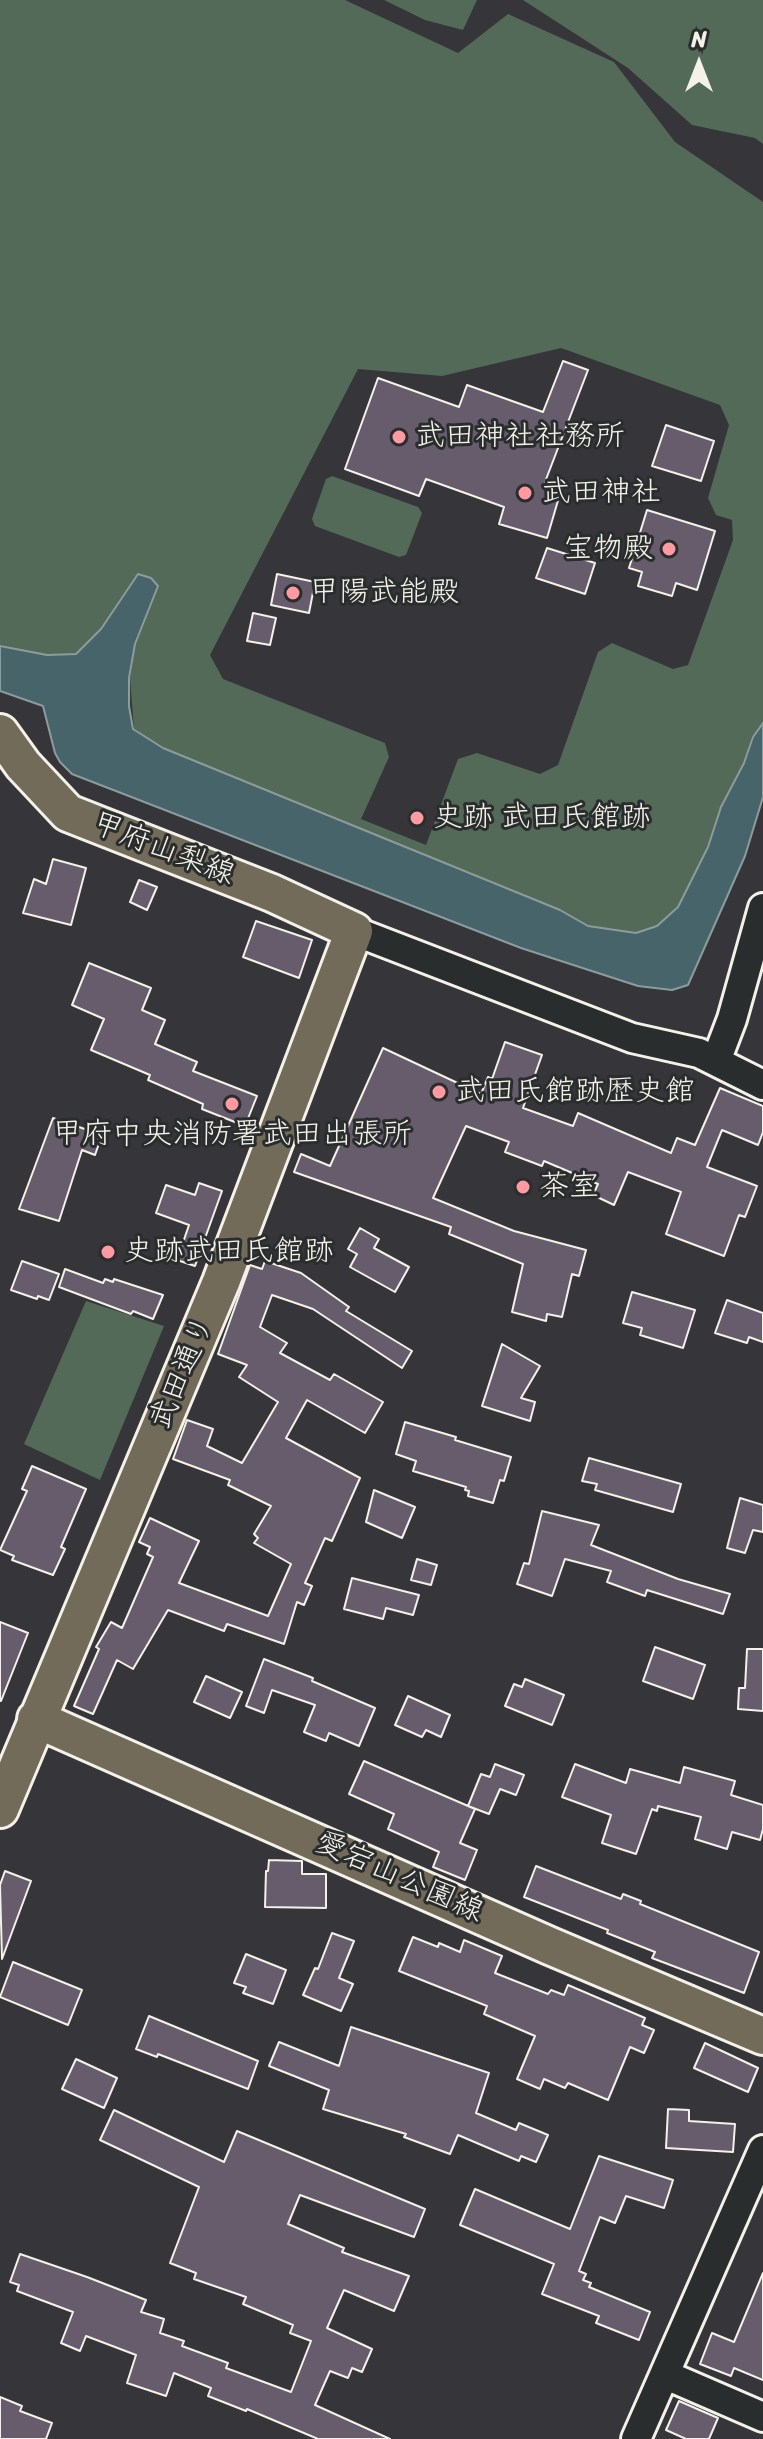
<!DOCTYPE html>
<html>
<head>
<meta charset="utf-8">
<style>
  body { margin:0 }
  #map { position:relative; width:763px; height:2439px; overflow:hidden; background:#36363a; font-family:Sriracha,sans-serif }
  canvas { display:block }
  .north { position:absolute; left:659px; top:24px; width:80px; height:80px; -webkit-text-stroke:6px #2a2d2e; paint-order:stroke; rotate:0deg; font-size:22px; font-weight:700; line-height:32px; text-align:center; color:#f4f1e8 }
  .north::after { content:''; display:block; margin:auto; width:28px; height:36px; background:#f4f1e8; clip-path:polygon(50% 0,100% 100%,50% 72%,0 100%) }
</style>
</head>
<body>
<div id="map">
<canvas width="763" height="2439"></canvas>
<div class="north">N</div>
</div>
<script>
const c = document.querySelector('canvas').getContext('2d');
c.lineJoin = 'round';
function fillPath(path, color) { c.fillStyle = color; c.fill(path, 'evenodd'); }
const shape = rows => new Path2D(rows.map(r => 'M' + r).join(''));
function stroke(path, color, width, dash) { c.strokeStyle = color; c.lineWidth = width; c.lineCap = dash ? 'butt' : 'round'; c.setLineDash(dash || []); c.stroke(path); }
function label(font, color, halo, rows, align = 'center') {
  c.font = font + ' Sriracha,"Klee One",sans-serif'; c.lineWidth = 6; c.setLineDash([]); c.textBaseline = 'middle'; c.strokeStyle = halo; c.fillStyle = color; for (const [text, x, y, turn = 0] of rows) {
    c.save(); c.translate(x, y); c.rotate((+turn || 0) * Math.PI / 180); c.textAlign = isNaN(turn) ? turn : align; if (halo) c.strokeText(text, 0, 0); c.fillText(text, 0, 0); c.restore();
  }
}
const green = shape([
  [0,0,345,0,458,53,508,14,614,62,675,142,763,202,763,723,752,737,744,763,721,807,708,847,678,907,657,926,636,933,588,926,560,910,163,748,134,729,130,679,135,645,158,586,151,578,135,577,101,629,76,654,47,655,0,646],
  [561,348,720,405,729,425,708,498,716,515,732,520,733,540,688,665,673,669,612,643,598,652,558,765,540,774,477,753,458,759,426,845,361,819,389,757,385,743,223,679,210,655,358,369,442,376],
  [384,0,477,0,463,30,425,20],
  [523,0,763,0,763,144,755,138,692,125,628,68],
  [332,476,418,507,422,513,406,555,399,557,315,526,312,519,326,479],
  [86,1301,164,1326,100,1480,24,1444]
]);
const water = shape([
  [138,574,151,578,158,586,135,644,129,678,129,706,133,729,163,748,560,910,588,926,636,933,657,926,678,907,708,847,721,807,744,763,753,737,763,723,763,797,745,856,688,985,672,990,638,986,521,948,72,774,60,762,55,753,43,706,0,691,0,646,47,655,76,654,101,629,138,574]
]);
const building = shape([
  [563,361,588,370,545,482,562,487,547,538,499,524,504,507,426,479,419,496,345,469,378,378,459,407,467,385,543,412,563,361],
  [666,425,714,441,701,481,652,466,666,425],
  [647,510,715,531,697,590,676,583,672,596,638,586,642,572,629,568,647,510],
  [547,548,595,563,585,594,536,578,547,548],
  [277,574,315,582,309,613,271,605,277,574],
  [253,613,276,618,270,645,247,641,253,613],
  [53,859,86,868,71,925,23,913,34,879,46,884,53,859],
  [139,880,157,887,147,910,130,902,139,880],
  [256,921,312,940,299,978,243,957,256,921],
  [89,963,151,988,142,1010,165,1020,155,1044,197,1062,193,1071,257,1096,245,1126,202,1109,203,1104,148,1080,150,1075,91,1050,104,1019,72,1005,89,963],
  [505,1042,542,1055,523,1108,573,1126,578,1113,671,1153,677,1138,695,1145,720,1088,763,1106,763,1132,758,1145,722,1130,707,1167,757,1186,745,1217,739,1215,724,1256,666,1234,681,1192,628,1172,614,1205,593,1195,598,1184,544,1161,542,1166,505,1152,509,1142,466,1126,433,1198,514,1231,586,1250,579,1276,572,1274,562,1317,547,1314,546,1321,512,1312,523,1264,449,1234,451,1227,294,1172,301,1154,330,1166,383,1048,481,1094,488,1077,492,1079,505,1042],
  [53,1118,102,1135,95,1155,82,1150,59,1221,19,1209,53,1118],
  [199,1183,222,1191,195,1266,177,1260,189,1225,156,1213,166,1185,195,1195,199,1183],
  [360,1228,379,1239,374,1248,409,1267,395,1292,350,1267,357,1254,348,1249,360,1228],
  [22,1261,59,1274,49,1300,38,1296,37,1299,11,1290,22,1261],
  [265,1261,301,1273,349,1307,346,1311,412,1351,402,1368,313,1309,272,1295,260,1327,287,1343,280,1353,330,1380,334,1374,383,1402,365,1433,307,1400,286,1438,360,1478,332,1541,325,1538,305,1583,312,1586,304,1605,297,1602,284,1644,227,1624,224,1631,168,1610,133,1669,117,1660,93,1714,74,1706,99,1649,96,1647,111,1622,122,1628,153,1557,147,1554,150,1547,139,1542,150,1518,199,1541,179,1583,268,1616,291,1564,254,1543,258,1538,254,1534,271,1506,228,1485,230,1480,173,1459,187,1420,213,1429,207,1446,242,1463,278,1402,239,1377,247,1365,218,1354,250,1265,262,1269,265,1261],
  [65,1269,103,1283,105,1279,113,1282,114,1279,163,1295,153,1319,133,1311,131,1314,59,1287,65,1269],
  [632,1292,695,1310,683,1348,640,1335,642,1328,623,1323,632,1292],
  [727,1300,763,1313,763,1342,749,1337,747,1343,715,1333,727,1300],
  [502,1344,540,1366,521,1398,535,1402,530,1421,482,1406,502,1344],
  [405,1422,456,1437,455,1440,511,1457,504,1481,500,1480,493,1503,468,1496,469,1491,465,1490,466,1487,413,1471,416,1461,396,1454,405,1422],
  [589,1458,681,1484,673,1512,595,1490,597,1484,582,1481,589,1458],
  [32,1466,86,1489,61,1547,65,1549,53,1575,12,1560,14,1556,0,1550,27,1491,22,1489,32,1466],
  [374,1490,415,1507,402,1538,366,1522,374,1490],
  [740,1498,763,1505,763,1532,753,1530,745,1553,727,1548,740,1498],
  [542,1511,599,1525,591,1545,678,1579,730,1594,723,1614,647,1590,645,1596,607,1582,611,1571,565,1559,552,1596,517,1584,524,1563,529,1564,542,1511],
  [417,1559,437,1565,431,1585,411,1580,417,1559],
  [352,1578,419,1595,413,1615,386,1608,383,1619,344,1609,352,1578],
  [0,1622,28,1633,1,1701,0,1701,0,1622],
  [655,1647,705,1665,693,1699,643,1681,655,1647],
  [747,1649,763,1649,763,1711,738,1709,739,1688,745,1688,747,1649],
  [264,1659,313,1678,312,1681,375,1708,359,1746,329,1733,326,1741,304,1732,315,1705,272,1690,264,1713,246,1706,264,1659],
  [206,1676,242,1692,230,1718,194,1702,206,1676],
  [525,1679,564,1695,552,1725,505,1706,514,1684,522,1687,525,1679],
  [408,1696,450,1715,441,1737,426,1730,422,1737,395,1725,408,1696],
  [364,1761,475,1809,460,1843,477,1850,465,1880,433,1867,439,1852,388,1829,394,1814,349,1794,364,1761],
  [495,1764,524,1775,516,1795,500,1789,489,1814,468,1806,481,1774,490,1777,495,1764],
  [575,1764,626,1783,630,1769,680,1783,684,1767,735,1781,731,1795,763,1805,763,1829,760,1840,732,1832,727,1849,695,1839,701,1817,658,1806,657,1811,652,1809,636,1854,602,1843,611,1815,562,1797,575,1764],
  [269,1860,302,1861,302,1874,326,1874,326,1908,265,1907,266,1871,268,1871,269,1860],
  [536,1866,621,1899,623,1894,641,1901,640,1904,759,1952,744,1993,652,1958,655,1952,607,1933,608,1930,524,1897,536,1866],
  [5,1871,31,1881,2,1959,0,1885,5,1871],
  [332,1933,354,1941,339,1978,353,1984,341,2011,303,1995,315,1968,318,1969,332,1933],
  [413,1937,438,1947,439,1943,460,1952,464,1940,502,1956,495,1973,548,1994,551,1990,564,1995,568,1985,645,2018,642,2025,654,2030,644,2053,630,2047,608,2100,568,2083,565,2088,544,2079,540,2089,517,2079,535,2036,484,2014,487,2006,399,1971,413,1937],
  [246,1954,286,1970,273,2004,243,1993,246,1987,234,1983,246,1954],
  [13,1962,82,1990,68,2025,0,1997,13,1962],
  [149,2016,258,2061,248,2089,158,2054,157,2057,136,2049,149,2016],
  [351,2027,489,2073,476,2113,516,2130,519,2123,548,2135,536,2162,521,2156,519,2161,458,2135,450,2154,404,2137,406,2134,323,2109,329,2090,269,2066,279,2042,339,2066,351,2027],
  [705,2043,758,2068,748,2092,694,2068,705,2043],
  [76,2059,117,2078,104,2108,62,2089,76,2059],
  [668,2109,689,2110,689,2121,735,2124,733,2152,666,2148,668,2109],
  [114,2110,224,2162,237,2131,425,2209,414,2237,300,2195,288,2224,344,2248,342,2252,409,2276,394,2311,344,2290,327,2328,372,2349,362,2372,352,2368,348,2378,330,2371,315,2405,390,2439,318,2439,247,2409,246,2411,208,2396,211,2388,174,2373,166,2396,127,2383,136,2355,86,2336,80,2351,61,2343,73,2312,17,2291,19,2285,10,2282,20,2254,87,2277,146,2300,141,2312,164,2319,160,2333,184,2341,182,2346,228,2363,226,2368,291,2392,311,2341,290,2333,293,2325,243,2304,246,2297,194,2279,196,2273,170,2263,199,2187,100,2140,114,2110],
  [599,2156,673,2180,664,2208,626,2196,615,2223,600,2217,579,2271,586,2274,583,2280,591,2283,589,2287,650,2312,639,2340,596,2323,599,2316,542,2294,554,2264,460,2225,475,2189,570,2229,599,2156],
  [763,2273,763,2380,734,2368,731,2376,700,2364,712,2333,734,2342,763,2273],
  [0,2397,22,2406,20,2411,52,2423,46,2439,0,2439,0,2397],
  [679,2401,718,2418,709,2439,686,2439,666,2430,679,2401]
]);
const minor = shape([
  [354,931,632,1038,699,1053,763,1085],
  [716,1061,732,1019,763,908],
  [666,2375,763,2417],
  [636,2439,763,2150]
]);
const major = shape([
  [0,733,23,765,68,813,272,893,354,931,221,1282,0,1809],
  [36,1719,550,1946,763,2036]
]);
const markers = [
  [399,437,8,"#ff9aa2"],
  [525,493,8,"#ff9aa2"],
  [669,549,8,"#ff9aa2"],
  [293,593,8,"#ff9aa2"],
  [417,818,8,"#ff9aa2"],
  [439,1092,8,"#ff9aa2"],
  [232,1104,8,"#ff9aa2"],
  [523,1187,8,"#ff9aa2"],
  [108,1252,8,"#ff9aa2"]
];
const poiNames = [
  ["武田神社社務所",415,437],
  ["武田神社",541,493],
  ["宝物殿",653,549,"right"],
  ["甲陽武能殿",309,593],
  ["史跡 武田氏館跡",433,818],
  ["武田氏館跡歴史館",455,1092],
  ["甲府中央消防署武田出張所",232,1135,"center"],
  ["茶室",539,1187],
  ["史跡武田氏館跡",124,1252]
];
const streetNames = [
  ["甲府山梨線",163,850,21],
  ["武田通り",183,1373,-67],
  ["愛宕山公園線",399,1878,24]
];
fillPath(green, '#526a57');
fillPath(water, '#47646a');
stroke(water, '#8c9c9c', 2);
fillPath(building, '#665c6c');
stroke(building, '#f4f1e8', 2);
stroke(minor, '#f4f1e8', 34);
stroke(major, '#f4f1e8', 42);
stroke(minor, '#2a2d2e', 28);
stroke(major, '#736b5a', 36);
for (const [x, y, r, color] of markers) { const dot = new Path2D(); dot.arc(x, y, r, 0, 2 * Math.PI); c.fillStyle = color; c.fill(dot); stroke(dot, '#2a2d2e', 3); }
label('30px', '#f4f1e8', '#2a2d2e', poiNames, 'left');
label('30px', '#f4f1e8', '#2a2d2e', streetNames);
</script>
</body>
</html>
